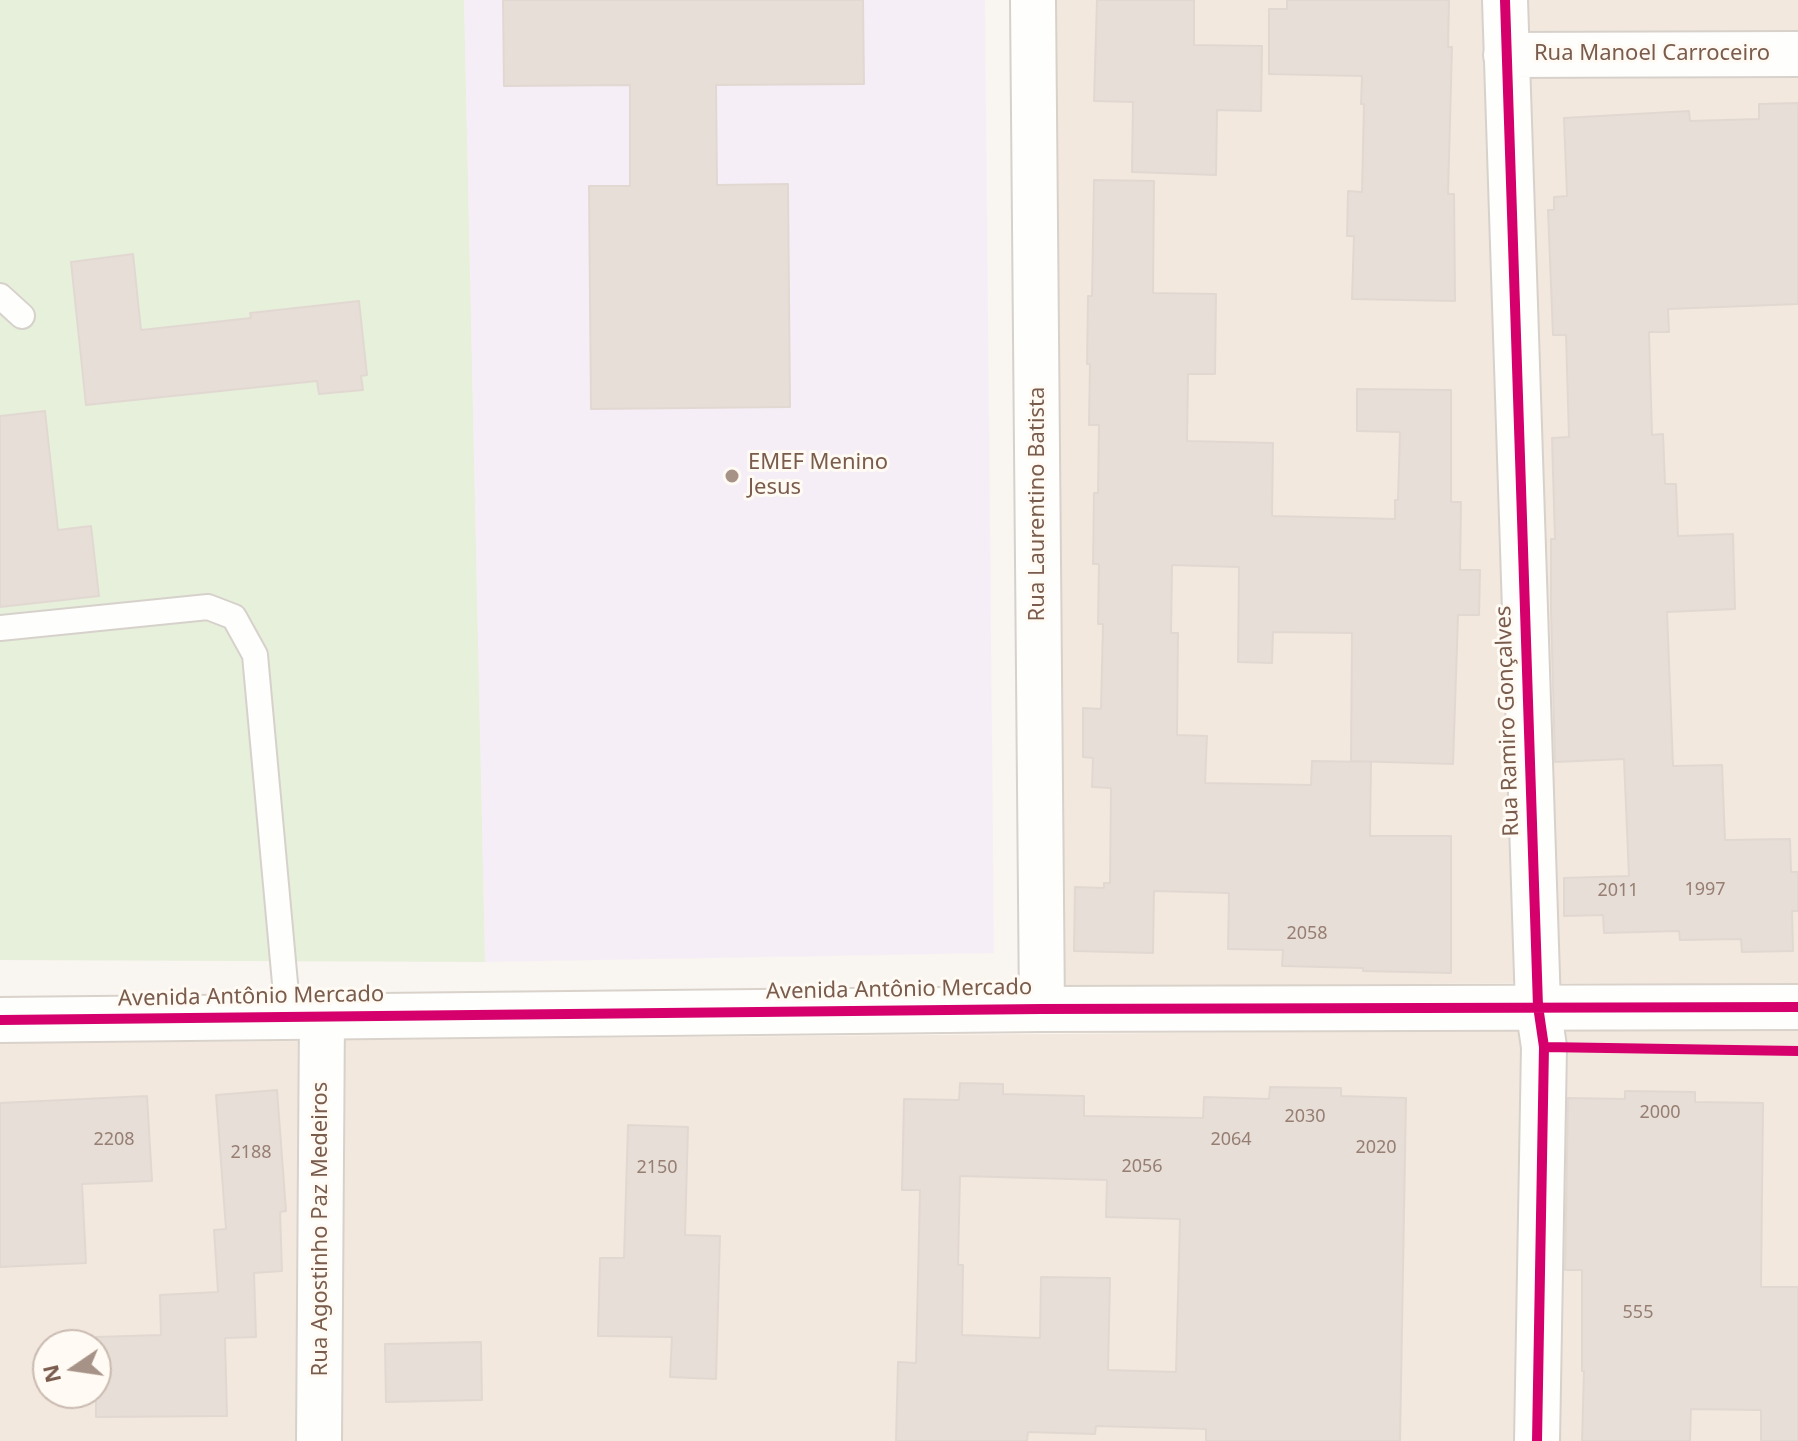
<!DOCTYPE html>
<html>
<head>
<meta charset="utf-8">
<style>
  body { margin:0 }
  #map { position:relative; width:1798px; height:1441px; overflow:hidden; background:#f9f5f0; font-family:"Noto Sans",sans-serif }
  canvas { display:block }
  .north { position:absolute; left:32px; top:1329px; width:80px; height:80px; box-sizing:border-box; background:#fffaf3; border:2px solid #cabbb1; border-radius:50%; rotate:257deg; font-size:22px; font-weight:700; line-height:32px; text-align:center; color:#7a5c4d }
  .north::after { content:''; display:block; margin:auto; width:28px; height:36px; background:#a69286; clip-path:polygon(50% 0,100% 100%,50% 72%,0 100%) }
</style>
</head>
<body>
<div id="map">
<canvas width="1798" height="1441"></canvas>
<div class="north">N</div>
</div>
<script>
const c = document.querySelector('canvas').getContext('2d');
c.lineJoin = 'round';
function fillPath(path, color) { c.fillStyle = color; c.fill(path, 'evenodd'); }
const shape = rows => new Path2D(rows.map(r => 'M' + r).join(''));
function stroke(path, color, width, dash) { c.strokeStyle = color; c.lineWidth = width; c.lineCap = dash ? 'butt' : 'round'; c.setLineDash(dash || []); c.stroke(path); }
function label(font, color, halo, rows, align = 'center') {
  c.font = font + ' "Noto Sans",sans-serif'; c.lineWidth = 6; c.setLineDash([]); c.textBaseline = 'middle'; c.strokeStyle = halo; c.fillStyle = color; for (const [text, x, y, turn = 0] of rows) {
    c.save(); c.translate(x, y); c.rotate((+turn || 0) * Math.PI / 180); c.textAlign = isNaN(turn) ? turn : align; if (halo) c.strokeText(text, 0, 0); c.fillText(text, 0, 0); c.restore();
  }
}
const residential = shape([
  [1047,0,1495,0,1524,983,1057,987],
  [1519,0,1798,0,1798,40,1519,42],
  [1798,69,1798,985,1551,983,1518,70],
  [1530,1030,1523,1441,333,1441,335,1040],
  [1549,1031,1798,1031,1798,1441,1548,1441],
  [308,1041,307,1441,0,1441,0,1043],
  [48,1345,96,1345,96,1393,48,1393]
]);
const education = shape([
  [464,0,985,0,994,953,485,962]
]);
const green = shape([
  [0,0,464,0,485,962,0,960]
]);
const building = shape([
  [503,0,863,0,864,84,716,85,717,185,788,184,790,407,591,409,589,186,630,186,630,85,504,86,503,0],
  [1097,0,1194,0,1194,45,1262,46,1261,111,1217,110,1216,175,1132,172,1133,102,1094,101,1097,0],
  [1287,0,1449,0,1448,47,1452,47,1448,194,1454,194,1455,301,1352,299,1354,236,1347,236,1348,191,1362,192,1364,104,1361,104,1362,76,1269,74,1269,9,1287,9,1287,0],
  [1798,103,1798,304,1668,309,1669,332,1649,332,1652,435,1663,434,1665,484,1676,484,1678,536,1733,534,1735,609,1667,612,1673,766,1722,765,1725,840,1790,839,1791,872,1798,872,1798,911,1792,911,1793,951,1742,952,1741,939,1680,940,1679,931,1604,933,1603,915,1564,916,1564,878,1629,876,1624,759,1555,762,1551,609,1551,539,1555,539,1552,438,1569,437,1566,335,1553,335,1548,210,1554,210,1554,197,1567,196,1564,118,1689,111,1690,121,1759,119,1759,104,1798,103],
  [1094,180,1154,181,1153,293,1216,294,1215,374,1188,374,1187,441,1273,443,1272,516,1395,519,1395,500,1398,500,1400,432,1357,431,1357,389,1451,390,1451,502,1461,502,1460,570,1480,570,1479,615,1458,615,1453,764,1351,761,1352,633,1273,632,1272,663,1238,662,1239,567,1172,565,1171,633,1178,633,1177,735,1207,736,1205,783,1311,785,1312,761,1371,762,1370,836,1451,836,1451,973,1363,971,1363,968,1282,966,1283,950,1228,949,1229,893,1154,891,1153,953,1074,951,1075,887,1104,888,1104,883,1110,883,1111,788,1092,787,1093,758,1083,757,1083,708,1101,709,1103,624,1098,624,1099,564,1093,564,1094,493,1098,493,1099,425,1089,425,1090,364,1087,364,1088,296,1092,296,1094,180],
  [133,254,141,330,251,318,250,313,359,301,367,375,361,376,363,390,319,394,317,381,86,405,71,262,133,254],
  [45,411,58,530,91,526,99,596,0,607,0,416,45,411],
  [960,1083,1003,1084,1003,1094,1084,1096,1084,1116,1203,1118,1204,1097,1269,1099,1270,1087,1341,1088,1341,1096,1406,1098,1400,1441,1206,1441,1206,1429,1096,1426,1095,1434,1028,1432,1027,1441,896,1441,898,1362,916,1363,920,1190,902,1190,904,1099,959,1100,960,1083],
  [960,1176,1107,1180,1106,1217,1180,1219,1176,1372,1108,1370,1110,1278,1041,1277,1040,1338,962,1335,963,1265,958,1265,960,1176],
  [277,1090,286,1211,280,1212,282,1271,254,1273,256,1337,225,1338,227,1416,96,1417,96,1337,161,1335,160,1295,218,1292,214,1230,226,1229,216,1095,277,1090],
  [1625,1091,1695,1092,1695,1102,1763,1103,1761,1287,1798,1287,1798,1441,1761,1441,1761,1410,1691,1409,1690,1441,1582,1441,1584,1371,1582,1371,1582,1270,1565,1270,1568,1098,1625,1099,1625,1091],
  [147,1096,152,1181,82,1184,86,1263,0,1267,0,1103,147,1096],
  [628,1125,688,1127,685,1235,720,1236,716,1379,670,1377,672,1337,598,1336,600,1258,624,1258,628,1125],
  [481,1342,482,1400,386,1402,385,1344,481,1342]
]);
const lane = shape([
  [0,296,22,316],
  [0,628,208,607,234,617,255,655,288,1016]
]);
const street = shape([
  [1033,0,1042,1009],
  [1505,0,1538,1006,1544,1047,1537,1441],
  [1506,55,1798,54],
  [319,1441,322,1016]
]);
const secondary = shape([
  [0,1020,1042,1009,1798,1007]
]);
const cycleway = shape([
  [1505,0,1538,1006,1544,1047,1537,1441],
  [0,1020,1042,1009,1798,1007],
  [1544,1047,1798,1051]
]);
const markers = [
  [732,476,8,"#a69286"]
];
const numberNames = [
  ["1997",1705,890],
  ["2011",1618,891],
  ["2058",1307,934],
  ["2000",1660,1113],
  ["2030",1305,1117],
  ["2208",114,1140],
  ["2064",1231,1140],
  ["2020",1376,1148],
  ["2188",251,1153],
  ["2056",1142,1167],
  ["2150",657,1168],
  ["555",1638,1313]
];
const streetNames = [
  ["Rua Manoel Carroceiro",1652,54],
  ["Rua Laurentino Batista",1038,504,-90],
  ["Rua Ramiro Gonçalves",1508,721,-92],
  ["Avenida Antônio Mercado",899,990,-1],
  ["Avenida Antônio Mercado",251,997,-1],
  ["Rua Agostinho Paz Medeiros",321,1229,-90]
];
const poiNames = [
  ["EMEF Menino",748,463],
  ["Jesus",748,488]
];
fillPath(residential, '#f2e8de');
fillPath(education, '#f6eef6');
fillPath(green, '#e7f0db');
fillPath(building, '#e6ded7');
stroke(building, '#e2d8d2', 2);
stroke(lane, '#d7d1cb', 28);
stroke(street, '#d7d1cb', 48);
stroke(secondary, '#d9d2cb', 48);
stroke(lane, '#fefefd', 24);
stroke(street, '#fefefd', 44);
stroke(secondary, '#fefefd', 44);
stroke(cycleway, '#d6006c', 10);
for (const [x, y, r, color] of markers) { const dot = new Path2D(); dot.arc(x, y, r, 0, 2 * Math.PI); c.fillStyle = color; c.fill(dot); stroke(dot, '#fffaf3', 3); }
label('18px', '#977e72', null, numberNames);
label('22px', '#7a5c4d', '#fffaf3', streetNames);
label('22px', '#7a5c4d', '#fffaf3', poiNames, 'left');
</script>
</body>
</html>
